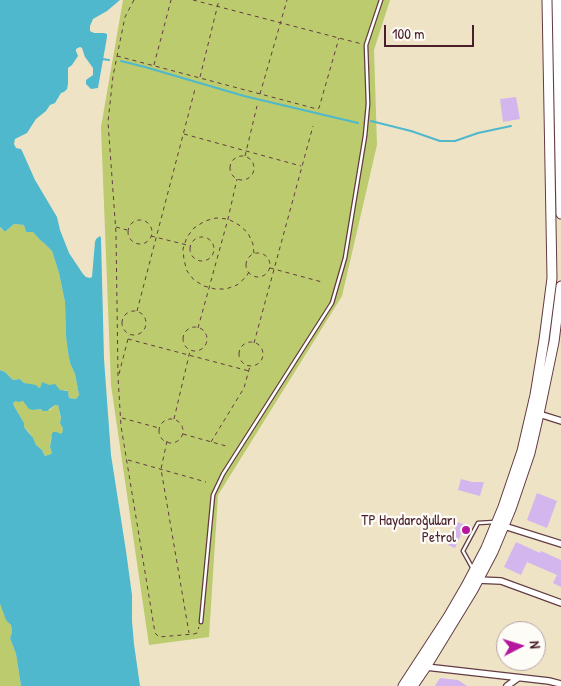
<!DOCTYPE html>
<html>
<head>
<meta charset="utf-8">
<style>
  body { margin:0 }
  #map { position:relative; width:561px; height:686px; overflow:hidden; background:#efe3c6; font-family:"Patrick Hand",sans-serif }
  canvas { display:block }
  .north { position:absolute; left:496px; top:621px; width:50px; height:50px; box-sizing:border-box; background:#fdfcf7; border:1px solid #b5a4a5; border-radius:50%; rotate:85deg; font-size:14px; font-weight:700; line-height:20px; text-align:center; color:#4a1f2b }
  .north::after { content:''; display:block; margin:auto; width:18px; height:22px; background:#b5179e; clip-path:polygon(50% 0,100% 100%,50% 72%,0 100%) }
  .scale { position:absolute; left:384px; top:25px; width:90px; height:22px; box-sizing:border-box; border:2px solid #4a1f2b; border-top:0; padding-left:6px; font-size:15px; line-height:18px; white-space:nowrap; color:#4a1f2b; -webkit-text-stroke:4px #fdfcf7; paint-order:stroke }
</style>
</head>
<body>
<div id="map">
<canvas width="561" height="686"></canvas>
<div class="north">N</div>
<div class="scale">100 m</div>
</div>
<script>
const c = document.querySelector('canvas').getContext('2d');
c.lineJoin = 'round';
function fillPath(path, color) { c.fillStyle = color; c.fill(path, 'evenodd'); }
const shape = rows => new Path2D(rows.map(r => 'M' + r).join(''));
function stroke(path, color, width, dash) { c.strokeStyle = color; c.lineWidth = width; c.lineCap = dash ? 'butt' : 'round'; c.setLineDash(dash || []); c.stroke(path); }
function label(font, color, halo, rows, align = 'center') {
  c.font = font + ' "Patrick Hand",sans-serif'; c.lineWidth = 4.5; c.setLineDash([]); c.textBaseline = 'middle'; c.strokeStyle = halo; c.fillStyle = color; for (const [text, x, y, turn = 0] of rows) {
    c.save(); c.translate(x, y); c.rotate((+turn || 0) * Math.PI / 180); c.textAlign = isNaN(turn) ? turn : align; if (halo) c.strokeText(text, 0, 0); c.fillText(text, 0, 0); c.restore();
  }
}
const green = shape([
  [123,0,390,0,374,50,377,145,342,296,218,495,209,637,149,645,111,385,101,127],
  [14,224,24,225,26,232,33,232,39,239,45,244,52,251,59,273,65,302,66,336,68,352,70,363,75,374,79,395,77,398,76,399,69,398,68,391,66,390,63,391,46,385,44,383,39,388,24,383,20,379,13,380,5,372,0,370,0,227,2,230,6,231],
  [16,401,23,401,25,403,27,406,34,410,42,409,50,410,55,405,58,405,61,419,60,423,63,429,62,434,58,434,51,437,50,447,52,453,51,454,45,456,42,450,36,445,29,432,24,427,24,423,14,406,13,403],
  [0,604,3,611,4,615,11,625,12,632,10,638,16,654,21,686,0,686]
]);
const water = shape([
  [0,0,120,0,107,11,93,19,90,26,90,31,94,33,104,33,107,34,107,37,98,88,91,89,86,84,86,80,93,75,93,68,85,57,82,48,80,47,76,49,76,51,78,56,72,65,68,68,68,84,67,89,64,92,61,93,55,103,50,105,46,111,36,119,27,133,15,139,14,144,16,148,21,149,23,153,35,180,57,217,60,230,69,253,83,274,86,277,90,278,92,277,95,242,96,239,100,236,101,238,104,359,111,455,126,551,132,595,132,621,134,644,140,686,21,686,16,654,10,638,12,632,11,625,6,620,0,604,0,370,5,372,13,380,20,379,24,383,36,385,39,388,41,386,42,382,49,385,55,384,60,390,68,391,69,398,76,399,79,395,75,374,70,363,68,352,66,336,65,302,59,273,52,251,45,244,39,239,33,232,26,232,24,225,14,224,6,231,4,231,0,227],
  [16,401,18,402,23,401,29,409,34,410,41,409,43,411,47,411,55,405,58,405,61,418,60,423,63,429,62,433,61,434,56,432,53,432,52,434,50,447,52,453,51,454,45,456,42,450,36,445,33,438,24,427,24,423,14,406,13,403]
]);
const stream = shape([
  [102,59,109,60],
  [121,61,145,67,244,96,358,123],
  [371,121,411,131,440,141,455,141,478,133,511,126]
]);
const building = shape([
  [516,97,520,119,503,122,500,99],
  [461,479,472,482,484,482,480,496,458,490],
  [537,493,557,501,547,528,527,520],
  [458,522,472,528,468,535,462,532,455,548,448,545],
  [516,542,540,553,541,551,561,560,561,587,553,583,557,575,527,562,521,575,504,567],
  [440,678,458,680,467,686,435,686]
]);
const path = shape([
  [134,0,125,17,113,76,108,122,116,233,118,377,121,426,155,633,159,637,194,634,197,633,199,627],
  [193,0,362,44],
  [117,56,317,109,319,108,339,38],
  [154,65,171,0],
  [200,77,219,0],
  [260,94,287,0],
  [184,134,301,166],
  [245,156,257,106],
  '230 168a12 12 0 1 1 24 0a12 12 0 1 1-24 0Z',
  '128 232a12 12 0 1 1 24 0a12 12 0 1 1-24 0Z',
  [116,227,127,230],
  [151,236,191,246],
  '190 249a12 12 0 1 1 24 0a12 12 0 1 1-24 0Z',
  '246 265a12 12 0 1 1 24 0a12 12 0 1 1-24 0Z',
  [270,268,322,282],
  [249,272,246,277,237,285,226,289,215,289,204,286,194,280,187,271,184,260,183,249,187,237,194,228,205,221,216,218,228,219,239,225,248,233,253,244,254,254],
  [137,311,195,89],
  '122 323a12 12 0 1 1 24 0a12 12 0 1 1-24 0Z',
  '183 339a12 12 0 1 1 24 0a12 12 0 1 1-24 0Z',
  [198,328,228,219,237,179],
  [128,339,249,371],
  '239 354a12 12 0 1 1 24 0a12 12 0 1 1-24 0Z',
  [254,343,313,126],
  [119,374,129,335],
  [122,418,159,428],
  [174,419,190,351],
  '159 431a12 12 0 1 1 24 0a12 12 0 1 1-24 0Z',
  [183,434,226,446],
  [167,441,161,469,189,633],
  [211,442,244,388,250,366],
  [128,460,206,482]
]);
const lane = shape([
  [473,569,463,551,478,523,495,522],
  [201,622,213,495,223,474,332,303,345,258,365,136,368,104,366,45,381,0]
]);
const street = shape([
  [539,414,561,421],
  [504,526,561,544],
  [478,580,501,581,561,603],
  [426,667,549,681,561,684],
  [507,686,518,678]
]);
const primary = shape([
  [557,0,561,214],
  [403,686,448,617,466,586,486,548,503,507,522,451,535,395,544,340,552,278,547,0],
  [413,686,426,667,473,590,493,552,511,509,530,453,539,414,554,342,561,286]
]);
const markers = [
  [466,530,5,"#b5179e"]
];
const poiNames = [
  ["TP Haydaroğulları",456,521],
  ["Petrol",456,538]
];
fillPath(green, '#bbcb6d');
fillPath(water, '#4fb8cc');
stroke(stream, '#4fb8cc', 2);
fillPath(building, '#d2b6ed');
stroke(lane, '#633c42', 5);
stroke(street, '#633c42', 8);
stroke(primary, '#633c42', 11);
stroke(path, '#633c42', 1, [4, 4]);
stroke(lane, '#fff', 2.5);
stroke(street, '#fff', 5.5);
stroke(primary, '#fff', 9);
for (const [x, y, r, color] of markers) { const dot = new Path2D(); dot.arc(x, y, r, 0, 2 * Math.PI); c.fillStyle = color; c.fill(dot); stroke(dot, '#fdfcf7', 2); }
label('15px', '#4a1f2b', '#fdfcf7', poiNames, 'right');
</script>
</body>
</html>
